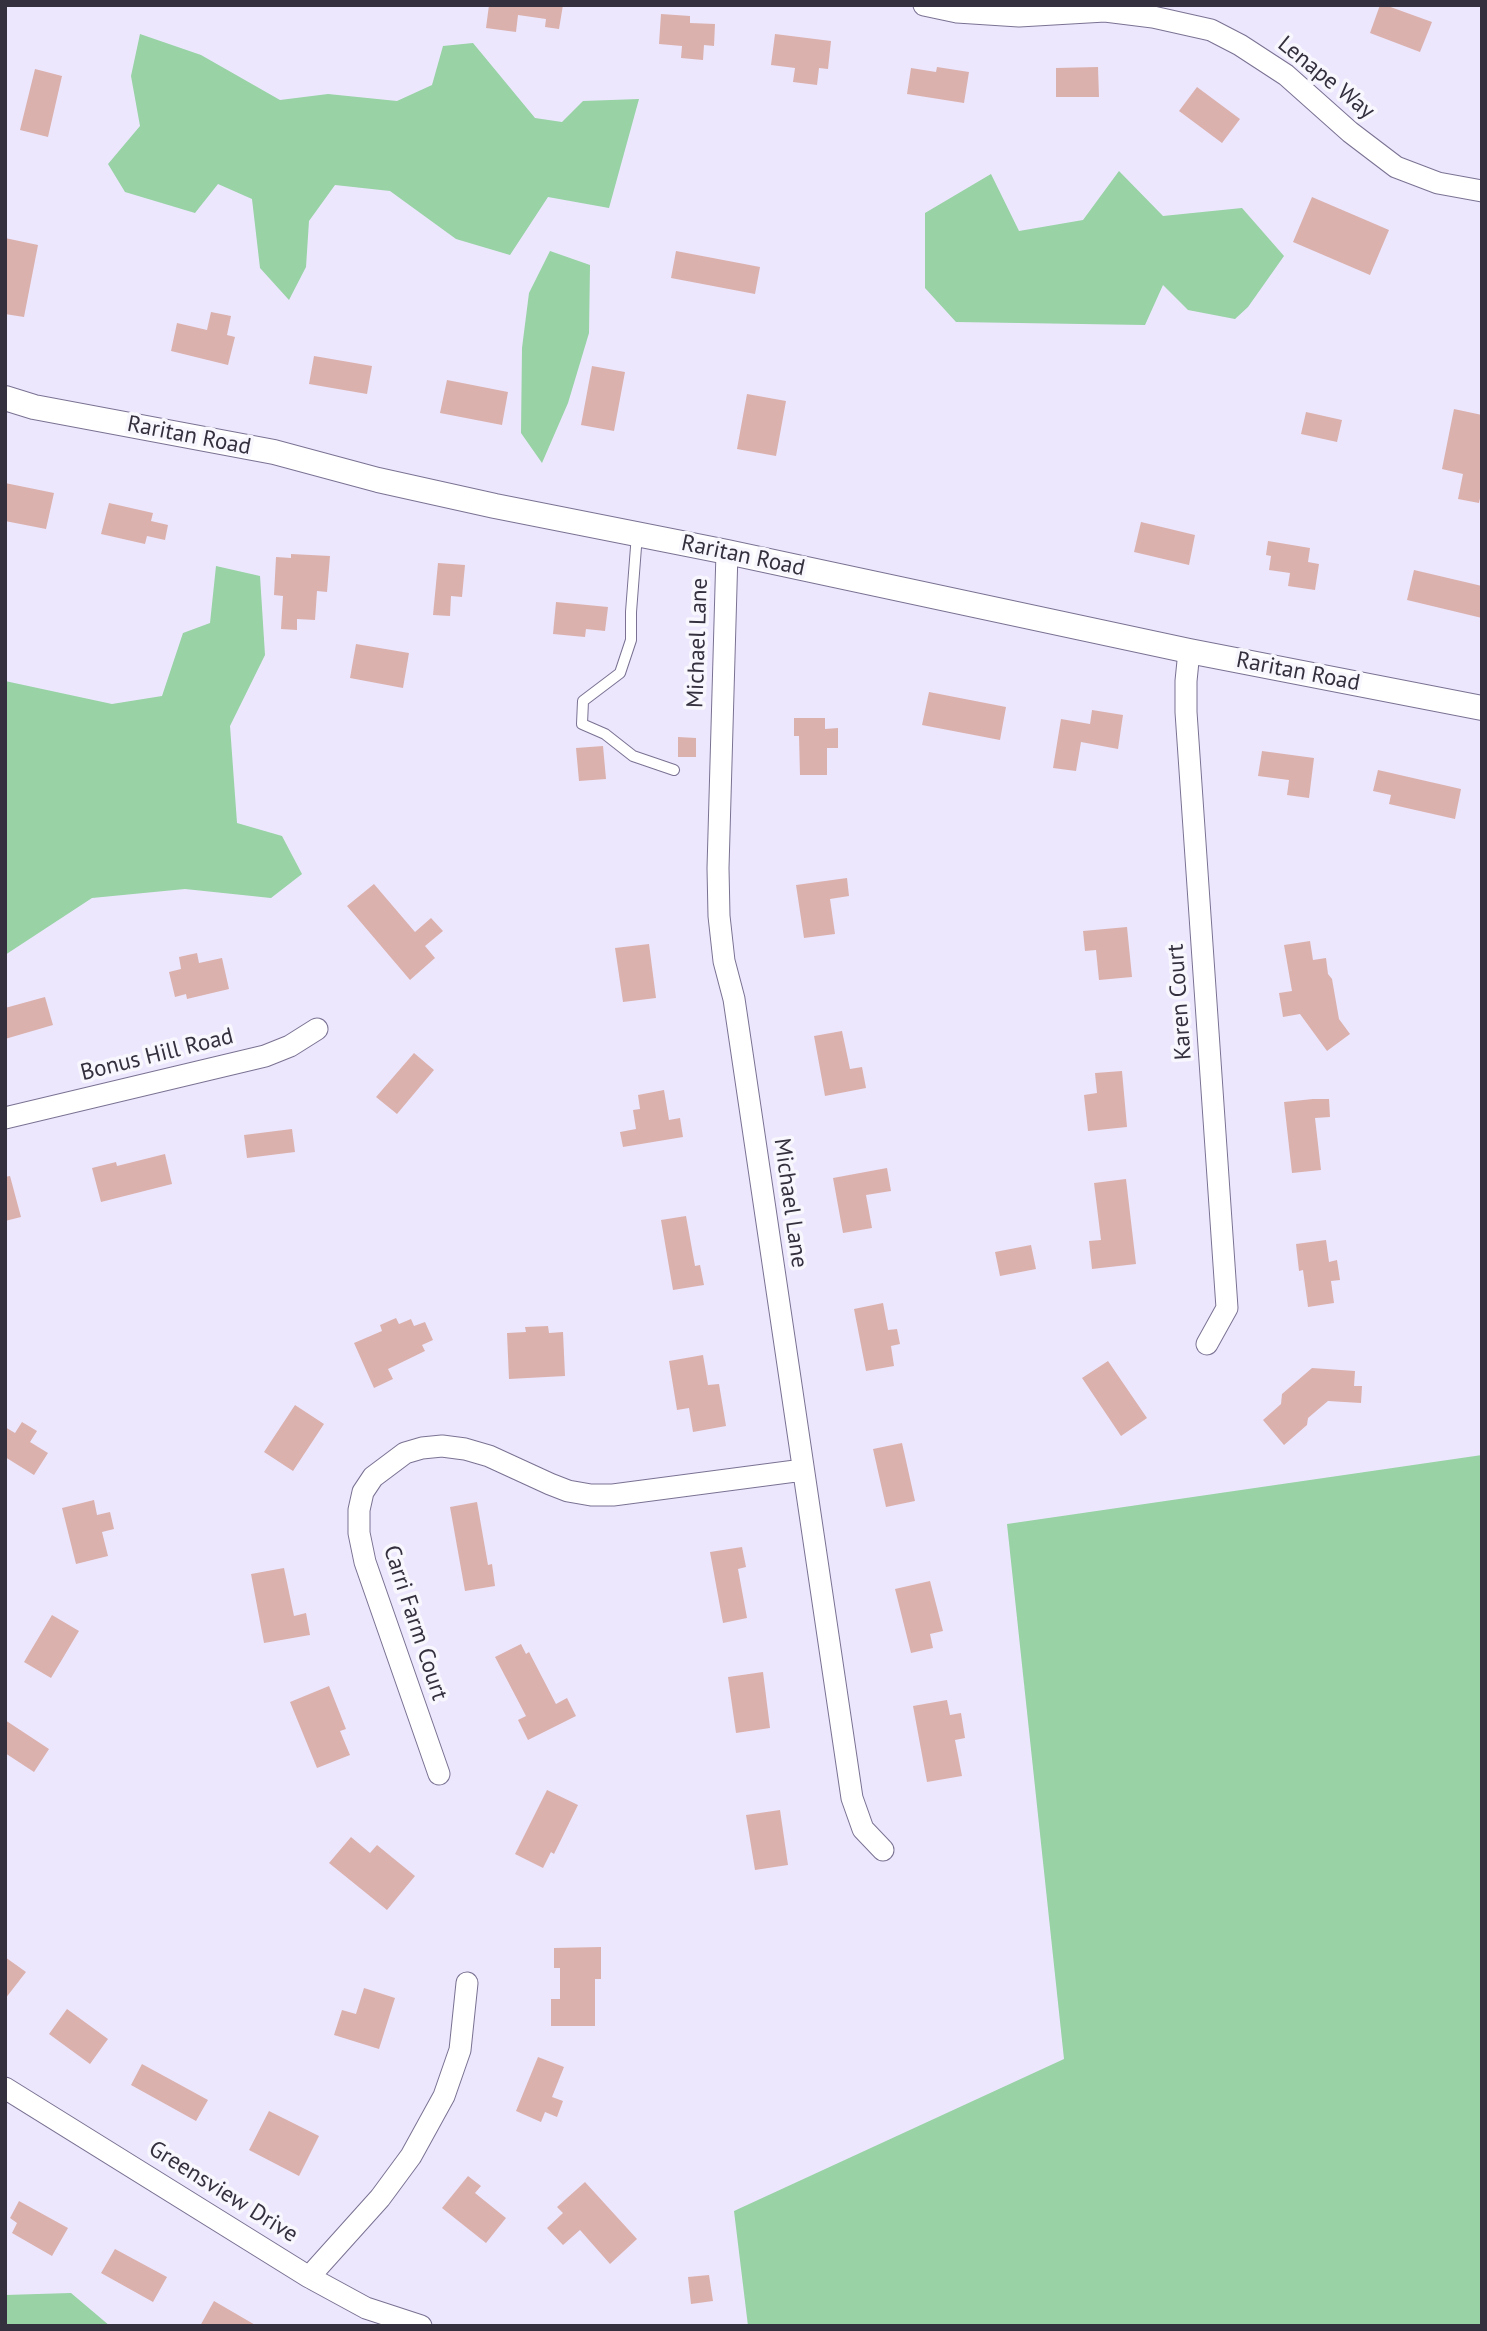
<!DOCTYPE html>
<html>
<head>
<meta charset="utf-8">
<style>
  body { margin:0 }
  #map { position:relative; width:1487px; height:2331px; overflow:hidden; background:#ece7fd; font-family:"PT Sans",sans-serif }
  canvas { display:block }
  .frame { position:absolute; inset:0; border:7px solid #34303e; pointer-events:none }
</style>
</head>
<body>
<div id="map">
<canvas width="1487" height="2331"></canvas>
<div class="frame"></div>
</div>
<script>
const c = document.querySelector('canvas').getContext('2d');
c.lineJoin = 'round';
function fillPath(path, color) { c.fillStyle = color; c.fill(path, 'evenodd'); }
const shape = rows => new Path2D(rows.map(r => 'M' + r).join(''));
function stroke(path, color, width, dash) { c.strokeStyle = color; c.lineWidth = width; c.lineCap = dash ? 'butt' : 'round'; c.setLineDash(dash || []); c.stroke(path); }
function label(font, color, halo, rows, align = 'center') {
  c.font = font + ' "PT Sans",sans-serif'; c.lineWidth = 7; c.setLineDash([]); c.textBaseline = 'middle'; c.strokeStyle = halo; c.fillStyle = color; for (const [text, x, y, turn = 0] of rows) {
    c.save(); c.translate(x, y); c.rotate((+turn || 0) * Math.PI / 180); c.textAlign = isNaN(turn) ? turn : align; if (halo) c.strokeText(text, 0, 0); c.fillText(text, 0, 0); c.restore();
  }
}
const green = shape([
  [140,34,201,55,280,100,328,94,397,101,432,85,443,46,473,43,535,118,562,122,583,101,639,99,609,208,548,197,510,255,456,239,390,191,335,185,309,221,306,267,289,300,260,268,252,199,218,184,195,213,125,192,108,164,140,126,131,76],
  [1119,171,1163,216,1242,208,1284,256,1248,307,1235,319,1188,310,1163,285,1145,325,956,322,925,288,925,213,991,174,1019,231,1083,220],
  [550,251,590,265,589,333,568,403,542,463,521,433,522,348,529,293],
  [216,566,260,576,265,655,230,726,237,823,282,836,302,874,271,898,185,889,92,898,5,955,5,681,112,704,162,696,183,633,210,623],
  [1482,1455,1482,2326,748,2326,734,2211,1064,2059,1007,1524],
  [71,2293,110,2326,5,2326,5,2295]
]);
const building = shape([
  [489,5,563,5,559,29,545,27,546,19,518,15,516,32,486,28],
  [1380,5,1385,5,1432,22,1420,52,1370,33],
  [661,14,690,16,690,23,715,24,714,46,704,45,703,60,681,58,682,46,659,44],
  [775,34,831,41,828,69,819,68,817,85,793,82,795,68,771,65],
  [937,67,969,72,964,103,907,94,911,68,936,72],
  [1098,67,1099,97,1056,97,1056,68],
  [35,69,62,76,48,137,20,130],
  [1197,87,1240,119,1222,143,1179,111],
  [1312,197,1389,230,1370,275,1293,242],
  [5,238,38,245,24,317,5,314],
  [676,251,760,267,755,294,671,278],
  [211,312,231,316,227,335,235,337,228,365,171,351,177,323,207,330],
  [314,356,372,366,367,394,309,384],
  [592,366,625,372,614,431,581,425],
  [447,380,508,392,502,425,440,413],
  [747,394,786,401,776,456,737,449],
  [1454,409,1482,415,1482,489,1479,503,1458,499,1463,474,1442,469],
  [1306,412,1342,420,1337,442,1301,434],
  [5,483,54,493,46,529,5,521],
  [109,503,153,513,151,521,168,525,165,540,147,536,145,544,101,534],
  [1141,522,1195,535,1189,565,1134,552],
  [1268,541,1310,548,1308,562,1319,564,1315,590,1288,586,1290,573,1269,570,1271,556,1266,555],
  [291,554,330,556,327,592,317,591,315,620,297,619,297,630,281,629,283,596,274,595,276,557,291,558],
  [438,563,465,565,462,597,451,596,450,616,433,615],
  [1414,570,1482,586,1482,618,1407,600],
  [556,602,608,607,605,631,586,629,585,637,553,634],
  [356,644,409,653,403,688,350,678],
  [929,692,1006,707,1000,740,922,725],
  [1092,710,1123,715,1118,749,1081,742,1076,771,1053,768,1061,719,1090,724],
  [794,718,825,718,825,729,838,728,838,748,827,748,827,775,800,775,799,736,794,736],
  [678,737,696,738,696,757,678,757],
  [603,746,606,779,579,781,576,748],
  [1262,751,1314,758,1309,798,1287,795,1289,780,1258,776],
  [1378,770,1461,789,1455,819,1389,804,1391,795,1373,791],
  [847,878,849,896,830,899,835,934,804,938,796,885],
  [374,884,415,932,431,918,443,931,425,946,435,958,410,980,347,906],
  [1127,927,1132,977,1099,980,1096,950,1085,951,1083,931],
  [1310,941,1313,960,1326,958,1328,974,1332,979,1339,1019,1350,1034,1327,1051,1300,1014,1283,1017,1279,993,1292,991,1284,945],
  [649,944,656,998,623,1002,615,948],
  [197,953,199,963,222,958,229,989,187,999,186,994,175,997,169,972,181,969,179,957],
  [45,997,53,1025,5,1039,5,1008],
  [842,1031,850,1069,862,1067,866,1088,825,1096,814,1036],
  [414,1053,434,1070,397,1114,376,1097],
  [1122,1071,1127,1127,1088,1131,1084,1095,1097,1093,1095,1073],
  [664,1090,669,1120,680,1118,683,1137,623,1147,620,1132,636,1129,633,1110,640,1109,638,1095],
  [1313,1099,1329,1099,1330,1117,1315,1118,1321,1170,1292,1173,1284,1102],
  [292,1129,295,1152,247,1158,244,1135],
  [165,1154,172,1184,101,1202,92,1168,116,1162,117,1166],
  [887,1168,891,1191,866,1195,872,1228,843,1233,833,1178],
  [10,1176,21,1217,5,1221,5,1177],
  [1126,1179,1136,1264,1092,1269,1089,1241,1101,1240,1094,1183],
  [686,1216,695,1266,700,1265,704,1285,673,1290,661,1220],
  [1326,1240,1329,1262,1337,1260,1340,1280,1331,1281,1334,1303,1308,1307,1303,1270,1299,1271,1296,1244],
  [1031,1245,1036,1269,1000,1276,995,1252],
  [883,1303,888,1330,897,1329,900,1344,891,1346,894,1366,866,1371,854,1309],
  [396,1318,399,1324,411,1319,414,1326,425,1322,433,1340,422,1345,425,1351,388,1369,393,1379,374,1388,354,1343,382,1331,380,1325],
  [548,1326,549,1333,563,1332,565,1376,509,1379,507,1333,526,1332,525,1327],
  [703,1355,708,1385,719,1384,726,1426,693,1432,689,1408,677,1410,669,1361],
  [1108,1361,1147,1418,1121,1436,1082,1378],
  [1312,1368,1355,1371,1354,1386,1362,1386,1361,1403,1328,1401,1308,1418,1307,1425,1284,1445,1263,1420,1281,1404,1282,1394],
  [295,1405,324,1424,293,1471,264,1452],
  [22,1422,37,1431,30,1442,48,1453,34,1475,5,1457,5,1427,15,1433],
  [902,1443,915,1501,886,1507,873,1449],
  [94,1500,97,1515,110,1512,114,1529,102,1532,108,1556,76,1564,62,1508],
  [477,1502,488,1565,492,1564,495,1586,465,1591,450,1507],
  [742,1547,746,1567,738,1569,747,1618,723,1623,710,1552],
  [284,1568,294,1616,306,1613,310,1635,264,1643,251,1574],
  [930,1581,943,1631,930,1634,933,1648,911,1653,895,1589],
  [52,1615,79,1631,51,1678,24,1662],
  [521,1644,526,1654,529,1652,556,1704,567,1698,576,1716,528,1740,518,1720,526,1716,495,1657],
  [763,1672,770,1728,736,1733,728,1677],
  [329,1686,346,1729,340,1731,350,1755,317,1768,290,1702],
  [947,1700,950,1715,961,1713,965,1738,955,1740,962,1776,927,1782,913,1706],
  [5,1720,49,1749,34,1772,5,1753],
  [547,1790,578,1805,554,1854,551,1852,543,1868,515,1854],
  [780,1810,788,1865,755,1870,746,1815],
  [351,1837,370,1853,377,1845,415,1876,387,1910,329,1863],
  [601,1947,601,1979,595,1979,595,2026,551,2026,551,1999,560,1999,560,1968,554,1968,554,1948],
  [5,1957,26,1972,5,1999],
  [364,1988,395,1998,379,2049,334,2035,342,2010,356,2014],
  [67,2009,108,2039,90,2064,49,2034],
  [538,2057,564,2067,552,2097,563,2101,557,2117,545,2112,541,2122,516,2111],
  [142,2064,208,2100,196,2121,131,2085],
  [269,2111,319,2136,299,2176,249,2150],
  [468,2176,481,2186,475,2193,506,2218,486,2243,442,2208],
  [585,2182,637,2239,610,2264,580,2230,563,2245,547,2228,563,2213,557,2207],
  [19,2201,68,2228,52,2256,12,2233,17,2223,10,2218],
  [115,2249,167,2277,153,2302,101,2273],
  [709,2275,713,2301,691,2304,688,2277],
  [214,2301,257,2326,200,2326]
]);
const service = shape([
  [637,534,631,612,631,640,620,673,583,701,582,724,605,734,633,756,674,770]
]);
const minor = shape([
  [924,5,957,12,1019,16,1105,11,1153,17,1211,30,1240,45,1286,75,1350,132,1396,167,1438,183,1482,191],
  [727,552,718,868,719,916,724,961,734,999,852,1798,863,1829,883,1850],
  [1189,651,1186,681,1186,712,1227,1308,1207,1344],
  [5,1118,265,1056,290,1046,317,1029],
  [439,1774,365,1562,359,1533,359,1510,363,1492,373,1477,405,1453,422,1448,442,1446,465,1449,489,1456,550,1484,568,1491,591,1495,613,1495,803,1470],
  [5,2088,309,2277,366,2308,421,2326],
  [309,2277,380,2198,411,2156,444,2096,460,2050,467,1983]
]);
const tertiary = shape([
  [5,398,34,407,274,452,378,480,495,506,727,552,1189,651,1482,708]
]);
const streetNames = [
  ["Lenape Way",1326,78,39],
  ["Raritan Road",189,436,11],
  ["Raritan Road",743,556,12],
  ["Michael Lane",698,643,-88],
  ["Raritan Road",1298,672,11],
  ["Karen Court",1180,1002,-94],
  ["Bonus Hill Road",157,1055,-14],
  ["Michael Lane",790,1203,82],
  ["Carri Farm Court",415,1623,72],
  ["Greensview Drive",223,2192,32]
];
fillPath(green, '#98d2a5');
fillPath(building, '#dbb1ad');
stroke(service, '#7b7293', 12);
stroke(minor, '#7b7293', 23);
stroke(tertiary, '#7b7293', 26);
stroke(service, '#fff', 10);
stroke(minor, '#fff', 21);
stroke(tertiary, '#fff', 24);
label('23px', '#34303e', '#f9f7fe', streetNames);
</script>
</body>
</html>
